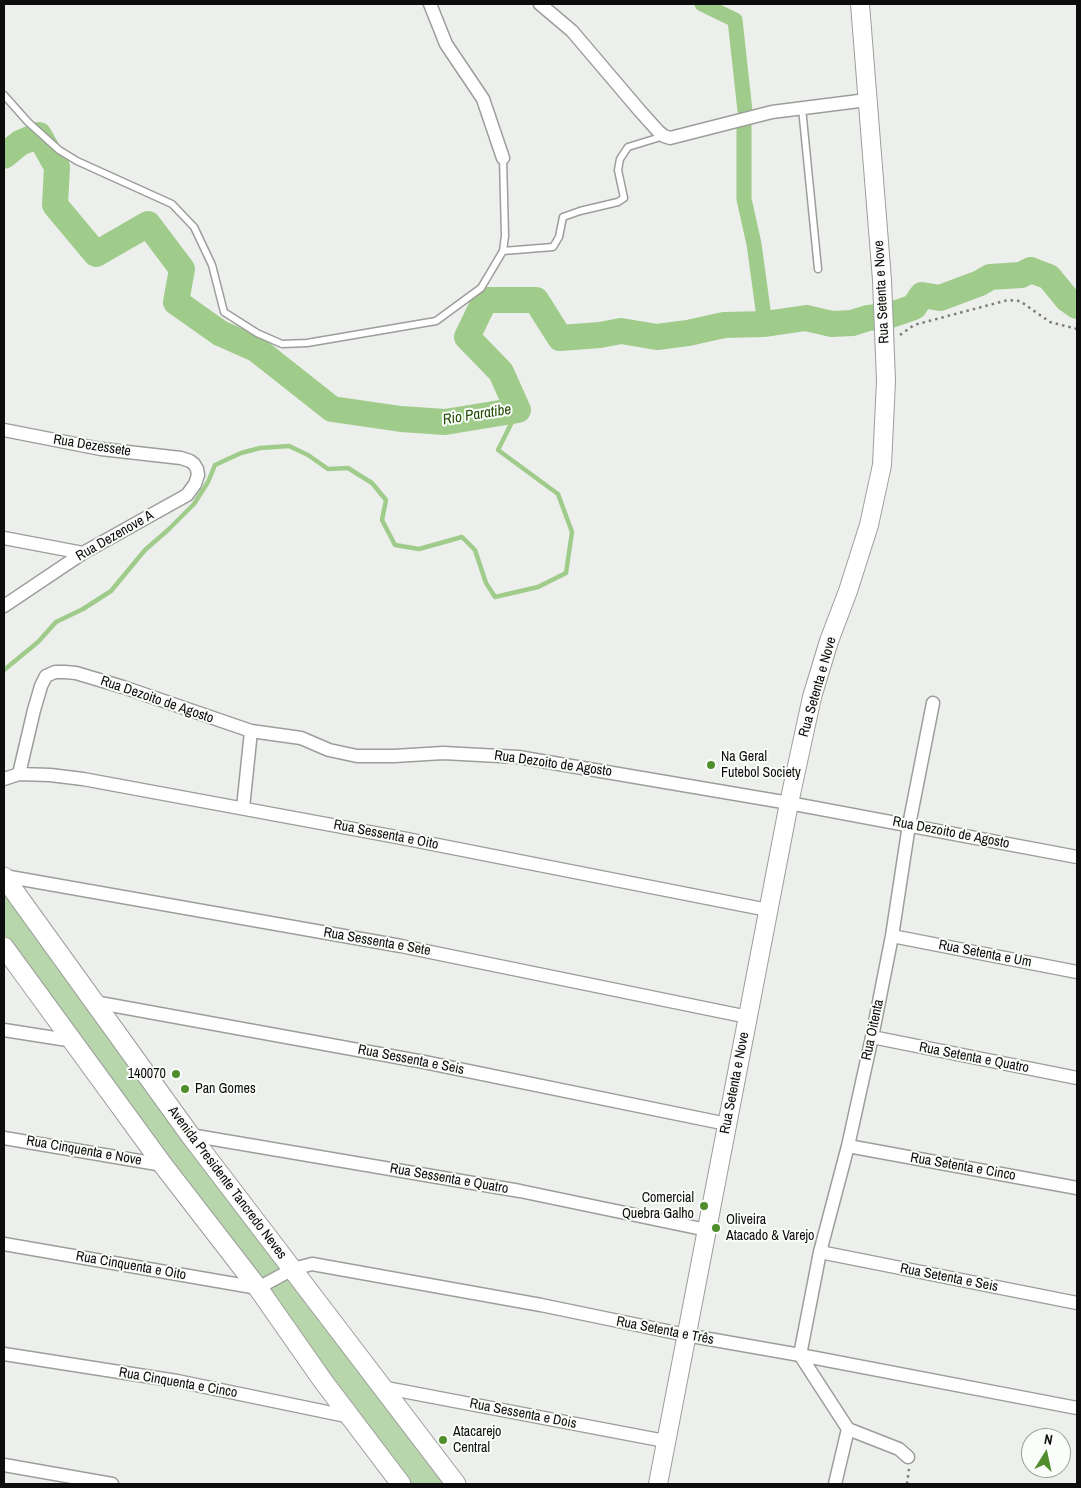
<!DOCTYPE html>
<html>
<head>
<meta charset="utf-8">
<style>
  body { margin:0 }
  #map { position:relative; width:1081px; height:1488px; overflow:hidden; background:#edefec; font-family:"Archivo Narrow",sans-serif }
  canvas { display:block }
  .frame { position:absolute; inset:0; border:5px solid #0c0d0c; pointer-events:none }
  .north { position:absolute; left:1021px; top:1428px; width:50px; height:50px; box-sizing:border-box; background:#fafdf9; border:1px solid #9b9d9a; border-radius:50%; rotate:10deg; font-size:14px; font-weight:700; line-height:20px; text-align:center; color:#0c0d0c }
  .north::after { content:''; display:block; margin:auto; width:18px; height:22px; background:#508d2d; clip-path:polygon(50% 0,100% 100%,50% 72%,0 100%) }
</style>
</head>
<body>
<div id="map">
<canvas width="1081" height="1488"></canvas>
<div class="frame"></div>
<div class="north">N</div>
</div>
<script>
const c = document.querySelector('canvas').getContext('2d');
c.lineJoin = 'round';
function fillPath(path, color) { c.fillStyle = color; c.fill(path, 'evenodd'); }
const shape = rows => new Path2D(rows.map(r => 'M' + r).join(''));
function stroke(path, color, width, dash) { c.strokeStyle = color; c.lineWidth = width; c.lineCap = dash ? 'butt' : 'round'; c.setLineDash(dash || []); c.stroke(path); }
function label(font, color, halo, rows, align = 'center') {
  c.font = font + ' "Archivo Narrow",sans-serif'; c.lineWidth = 4; c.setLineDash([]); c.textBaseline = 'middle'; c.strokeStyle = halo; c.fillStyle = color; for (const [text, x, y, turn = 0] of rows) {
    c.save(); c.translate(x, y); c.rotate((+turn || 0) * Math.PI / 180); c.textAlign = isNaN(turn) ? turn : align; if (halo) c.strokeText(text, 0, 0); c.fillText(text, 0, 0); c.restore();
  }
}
const green = shape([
  [4,887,446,1484,407,1484,4,939]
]);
const stream = shape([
  [4,670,38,642,56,622,83,609,111,591,145,550,168,530,194,504,208,482,215,465,241,453,260,448,289,446,308,455,328,469,348,468,372,483,386,500,382,520,395,545,419,549,462,537,475,550,486,583,495,597,538,587,566,573,572,532,558,494,498,450,518,410]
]);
const canal = shape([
  [702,4,735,20,745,111],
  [744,124,744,199,754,244,765,324]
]);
const river = shape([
  [4,156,20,143,39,135,57,167,55,205,96,254,148,224,182,269,176,302,220,333,256,349,332,409,401,419,445,422,518,410,501,372,467,337,485,300,536,300,560,338,600,335,621,331,657,337,688,333,724,325,765,324,806,318,832,324,852,323,868,318,888,316,914,307,922,295,940,298,980,283,990,277,1021,275,1031,270,1049,277,1067,299,1077,306]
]);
const path = shape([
  [900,335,914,325,1008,300,1020,301,1050,322,1077,329],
  [907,1484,909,1469]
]);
const lane = shape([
  [4,95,28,122,59,150,77,161,172,204,194,227,212,265,224,312,257,333,282,344,307,343,436,321,481,288,503,251,505,236,503,158],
  [802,108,818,269],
  [503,251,553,247,559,237,563,217,580,211,618,202,624,198,618,170,620,159,628,147,664,136]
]);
const street = shape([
  [430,4,446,44,483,99,503,158],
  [540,4,572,31,640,111,658,131,664,136,670,138,772,112,867,100],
  [4,430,101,449,181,458,190,461,194,464,197,469,198,475,195,484,187,495,83,553,4,606],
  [4,538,83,553],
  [19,774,34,710,41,686,46,676,55,672,65,672,76,673,123,687,251,731,301,738,329,750,357,756,394,756,443,753,518,757,789,803,1077,857],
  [4,779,19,774,50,775,83,779,402,838,768,910],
  [243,808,251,731],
  [4,876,401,946,748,1017],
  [892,936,1077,972],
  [94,1002,424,1062,727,1124],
  [4,1030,74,1041],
  [872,1037,1077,1078],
  [190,1135,520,1191,707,1230],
  [4,1138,163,1165],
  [848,1146,1077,1188],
  [4,1244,258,1288,293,1269,312,1264,541,1305,686,1335,800,1355,1077,1408],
  [820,1252,1077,1303],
  [4,1354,177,1381,351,1417],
  [381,1387,665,1441],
  [908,1457,899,1449,848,1429,800,1355,820,1252,848,1146,872,1037,892,936,909,825,933,703],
  [4,1465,112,1484],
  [835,1484,848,1429]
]);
const secondary = shape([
  [658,1484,789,803,812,697,829,641,848,591,869,525,882,465,886,381,882,280,860,4]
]);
const primary = shape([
  [4,877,190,1135,456,1484],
  [4,947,163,1165,258,1288,323,1381,401,1484]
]);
const markers = [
  [711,765,5,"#508d2d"],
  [176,1074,5,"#508d2d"],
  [185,1089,5,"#508d2d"],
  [704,1206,5,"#508d2d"],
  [716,1228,5,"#508d2d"],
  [443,1440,5,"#508d2d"]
];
const streetNames = [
  ["Rua Setenta e Nove",882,292,-93],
  ["Rua Dezessete",92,446,9],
  ["Rua Dezenove A",115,536,-30],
  ["Rua Setenta e Nove",818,687,-74],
  ["Rua Dezoito de Agosto",157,700,19],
  ["Rua Dezoito de Agosto",553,764,8],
  ["Rua Dezoito de Agosto",951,833,11],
  ["Rua Sessenta e Oito",386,835,11],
  ["Rua Sessenta e Sete",377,942,10],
  ["Rua Setenta e Um",985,954,11],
  ["Rua Oitenta",873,1030,-78],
  ["Rua Setenta e Quatro",974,1058,11],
  ["Rua Sessenta e Seis",411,1060,11],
  ["Rua Setenta e Nove",735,1083,-79],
  ["Rua Cinquenta e Nove",84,1151,10],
  ["Rua Setenta e Cinco",963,1167,10],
  ["Rua Sessenta e Quatro",449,1179,10],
  ["Avenida Presidente Tancredo Neves",227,1183,53],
  ["Rua Cinquenta e Oito",131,1266,10],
  ["Rua Setenta e Seis",949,1278,11],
  ["Rua Setenta e Três",665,1331,11],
  ["Rua Cinquenta e Cinco",178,1383,10],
  ["Rua Sessenta e Dois",523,1414,11]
];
const poiNames = [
  ["Na Geral",721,757],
  ["Futebol Society",721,773],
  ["140070",166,1074,"right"],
  ["Pan Gomes",195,1089],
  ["Comercial",694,1198,"right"],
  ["Quebra Galho",694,1214,"right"],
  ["Oliveira",726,1220],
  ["Atacado & Varejo",726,1236],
  ["Atacarejo",453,1432],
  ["Central",453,1448]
];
const waterNames = [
  ["Rio Paratibe",477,415,-9]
];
fillPath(green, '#b8d6ab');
stroke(stream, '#a0cc8b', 4.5);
stroke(canal, '#a0cc8b', 15);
stroke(river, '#a0cc8b', 26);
stroke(lane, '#9c9e9b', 9);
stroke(street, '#9c9e9b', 15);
stroke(secondary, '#9c9e9b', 20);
stroke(primary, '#9c9e9b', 21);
stroke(path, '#7c7d7b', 2.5, [2.5, 4]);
stroke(lane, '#fff', 6);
stroke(street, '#fff', 12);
stroke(secondary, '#fff', 18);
stroke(primary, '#fff', 19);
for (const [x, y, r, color] of markers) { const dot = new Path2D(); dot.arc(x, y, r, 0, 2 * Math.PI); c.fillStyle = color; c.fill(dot); stroke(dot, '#fafdf9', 2); }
label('14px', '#0c0d0c', '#fafdf9', streetNames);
label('14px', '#0c0d0c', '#fafdf9', poiNames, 'left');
label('italic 15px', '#244d08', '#fafdf9', waterNames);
</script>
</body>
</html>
